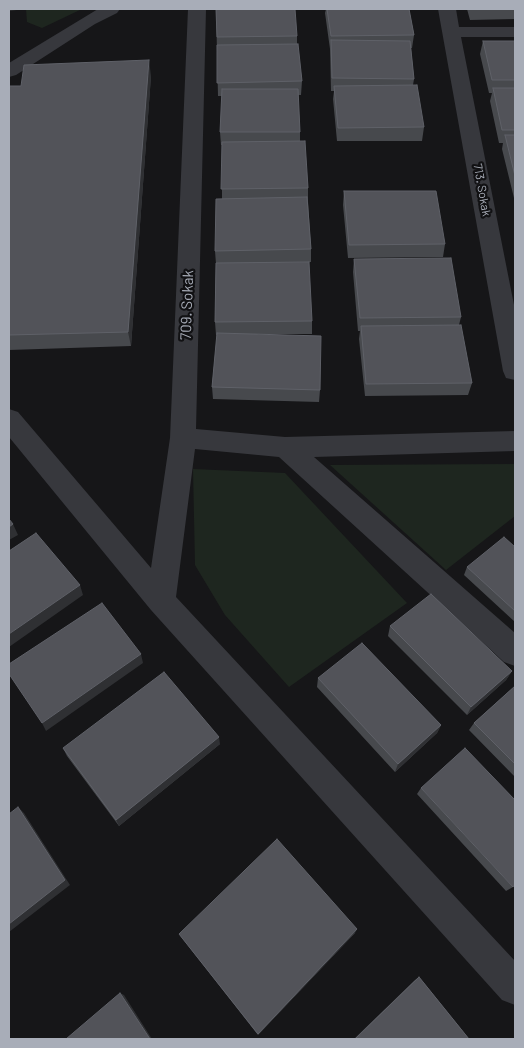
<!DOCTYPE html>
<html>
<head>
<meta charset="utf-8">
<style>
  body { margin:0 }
  #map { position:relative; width:524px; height:1048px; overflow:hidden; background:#161618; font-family:Barlow,sans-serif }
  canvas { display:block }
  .frame { position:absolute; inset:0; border:10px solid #a8adb8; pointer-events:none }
</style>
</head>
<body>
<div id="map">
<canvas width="524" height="1048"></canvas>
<div class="frame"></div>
</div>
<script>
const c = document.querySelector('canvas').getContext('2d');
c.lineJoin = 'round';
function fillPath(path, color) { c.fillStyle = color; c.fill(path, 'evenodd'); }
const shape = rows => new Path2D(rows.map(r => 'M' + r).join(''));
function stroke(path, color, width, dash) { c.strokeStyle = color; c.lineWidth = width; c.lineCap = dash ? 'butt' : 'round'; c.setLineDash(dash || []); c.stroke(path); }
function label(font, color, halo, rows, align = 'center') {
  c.font = font + ' Barlow,sans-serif'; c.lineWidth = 4.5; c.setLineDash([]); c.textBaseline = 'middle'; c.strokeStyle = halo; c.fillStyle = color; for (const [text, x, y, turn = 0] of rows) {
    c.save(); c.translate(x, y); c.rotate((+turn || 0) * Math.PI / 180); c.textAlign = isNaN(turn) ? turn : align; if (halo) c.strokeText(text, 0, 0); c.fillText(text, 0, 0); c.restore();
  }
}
const green = shape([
  [26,9,82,9,42,28,27,22],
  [515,464,515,516,446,570,330,465],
  [193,469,285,473,407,603,289,687,225,615,195,565]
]);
const minor = shape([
  [188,9,206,9,196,429,285,437,515,431,515,451,314,457,515,633,515,666,504,662,279,457,195,449,176,597,515,961,515,1005,502,1000,151,610,9,437,9,409,18,412,151,568,170,438,188,9],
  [438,9,456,9,459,27,515,27,515,37,461,37,515,310,515,380,506,378,503,371,438,9]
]);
const tertiary = shape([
  [98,9,120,9,117,13,95,24,16,75,9,77,9,63,98,9]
]);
const wall = shape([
  [216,9,297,36,297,44,302,81,301,95,298,95,300,132,300,141,308,188,308,201,311,249,311,262,278,263,312,321,312,334,257,334,320,390,319,402,213,399,212,387,217,335,216,335,215,322,216,264,215,251,222,199,222,145,221,145,220,132,222,96,218,96],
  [326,9,409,9,414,35,412,48,411,48,414,79,413,85,424,127,422,141,337,141,333,99,334,91,331,91,330,49,325,13],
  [467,9,515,9,515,19,470,20],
  [483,41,515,41,515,198,514,198,502,149,503,143,499,143,490,101,492,93,489,93,480,54],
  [151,76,131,346,9,350,9,86,21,86],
  [344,191,445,244,443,257,348,258,343,205],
  [354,259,461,317,459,325,472,383,468,395,365,396,359,339,360,331,358,331,353,272],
  [515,547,515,622,464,575,467,567],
  [390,626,512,671,506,680,467,715,388,636],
  [318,678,441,725,437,733,395,772,317,687],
  [515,686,515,777,469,730,474,723],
  [220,744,119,826,67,756,63,748],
  [421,788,513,887,506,891,417,794],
  [355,933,258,1035,179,934],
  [419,977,469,1039,354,1039,415,980]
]);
const shadedWall = shape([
  [9,9,17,9,17,10,9,11],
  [149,60,151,76,131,346,128,332],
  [13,524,18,535,9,540,9,527],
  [80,585,83,595,9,647,9,634],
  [141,654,143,663,46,731,42,723],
  [512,671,506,680,467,715,471,707],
  [441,725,437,733,395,772,398,764],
  [219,737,220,744,119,826,116,820],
  [18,807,24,813,70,885,9,932,9,924],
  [357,929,355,933,258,1035,258,1034],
  [120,993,124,995,152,1039,150,1039]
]);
const building = shape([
  [216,9,295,9,297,36,217,37,216,9],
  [327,9,409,9,414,35,331,36,327,9],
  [331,40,410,41,414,79,332,78,331,40],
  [483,41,515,41,515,80,492,80,483,41],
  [298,44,302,81,217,83,217,45,298,44],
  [149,60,128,332,9,335,9,86,21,86,24,65,149,60],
  [417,85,424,127,338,128,334,86,417,85],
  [493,88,515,88,515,130,502,130,493,88],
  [222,89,298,89,300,132,220,132,222,89],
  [505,135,515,135,515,176,505,135],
  [305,141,308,188,221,189,222,142,305,141],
  [344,191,436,191,445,244,349,245,344,191],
  [307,197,311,249,215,251,216,199,307,197],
  [451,258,461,317,360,318,354,259,451,258],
  [309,262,312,321,215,322,216,263,309,262],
  [461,325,472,383,366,384,361,326,461,325],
  [217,333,321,336,320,390,212,387,217,333],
  [9,519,13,524,9,527,9,519],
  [36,533,80,585,9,634,9,551,36,533],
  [504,537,515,547,515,611,467,567,504,537],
  [431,594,512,671,471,707,390,626,431,594],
  [102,603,141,654,42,723,9,674,9,664,102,603],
  [362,643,441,725,398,764,318,678,362,643],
  [164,672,219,737,116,820,63,748,164,672],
  [515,686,515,764,474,723,515,686],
  [465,748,515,800,515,884,513,887,421,788,465,748],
  [18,807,65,880,9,924,9,814,18,807],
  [277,839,357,929,258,1034,179,934,277,839],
  [419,977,469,1039,355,1039,419,977],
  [120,993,150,1039,66,1039,120,993]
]);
const farStreetnames = [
  ["713. Sokak",482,190,80]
];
const streetNames = [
  ["709. Sokak",187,305,-88]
];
fillPath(green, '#1e261f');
fillPath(minor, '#37383d');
fillPath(tertiary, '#37383d');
fillPath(wall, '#47494d');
fillPath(shadedWall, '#2f3033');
fillPath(building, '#525359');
stroke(building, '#5f6168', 1);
label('12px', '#a8adb8', '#111113', farStreetnames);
label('15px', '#a8adb8', '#111113', streetNames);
</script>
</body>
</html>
